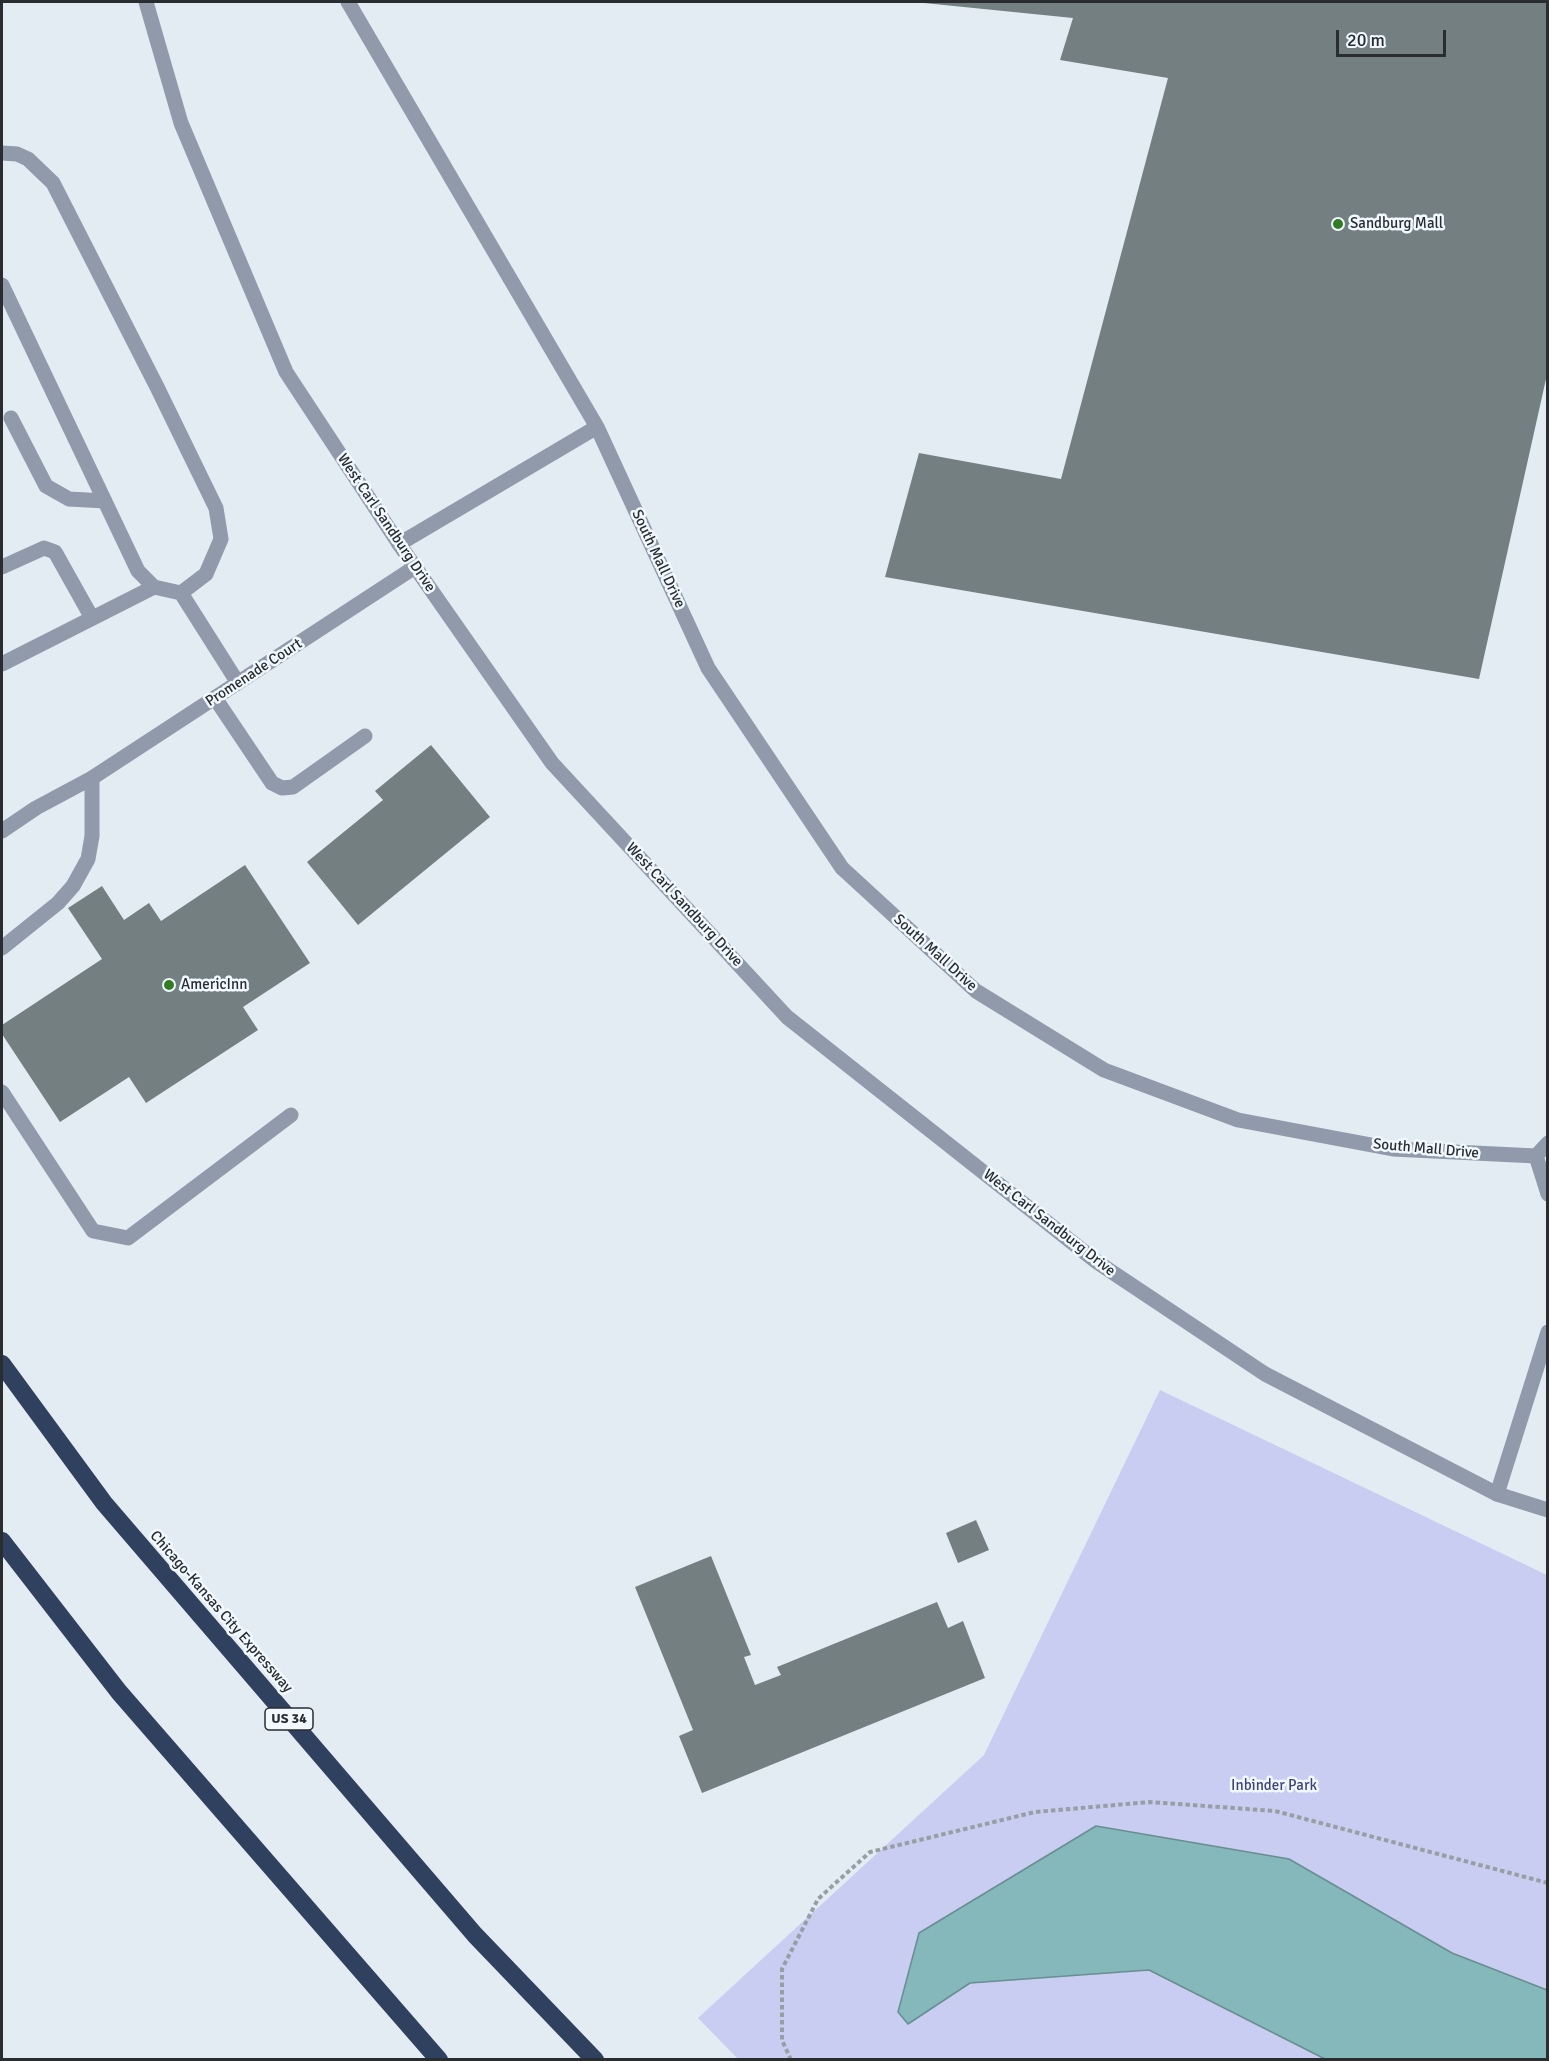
<!DOCTYPE html>
<html>
<head>
<meta charset="utf-8">
<style>
  body { margin:0 }
  #map { position:relative; width:1549px; height:2061px; overflow:hidden; background:#e3ecf3; font-family:Signika,sans-serif }
  canvas { display:block }
  .frame { position:absolute; inset:0; border:3px solid #292d30; pointer-events:none }
  .scale { position:absolute; left:1336px; top:30px; width:110px; height:27px; box-sizing:border-box; border:3px solid #292d30; border-top:0; padding-left:8px; font-size:18px; line-height:21px; white-space:nowrap; color:#292d30; -webkit-text-stroke:4px #f1f9ff; paint-order:stroke }
</style>
</head>
<body>
<div id="map">
<canvas width="1549" height="2061"></canvas>
<div class="frame"></div>
<div class="scale">20 m</div>
</div>
<script>
const c = document.querySelector('canvas').getContext('2d');
c.lineJoin = 'round';
function fillPath(path, color) { c.fillStyle = color; c.fill(path, 'evenodd'); }
const shape = rows => new Path2D(rows.map(r => 'M' + r).join(''));
function stroke(path, color, width, dash) { c.strokeStyle = color; c.lineWidth = width; c.lineCap = dash ? 'butt' : 'round'; c.setLineDash(dash || []); c.stroke(path); }
function label(font, color, halo, rows, align = 'center') {
  c.font = font + ' Signika,sans-serif'; c.lineWidth = 5; c.setLineDash([]); c.textBaseline = 'middle'; c.strokeStyle = halo; c.fillStyle = color; for (const [text, x, y, turn = 0] of rows) {
    c.save(); c.translate(x, y); c.rotate((+turn || 0) * Math.PI / 180); c.textAlign = isNaN(turn) ? turn : align; if (halo) c.strokeText(text, 0, 0); c.fillText(text, 0, 0); c.restore();
  }
}
const green = shape([
  [1160,1390,1547,1575,1547,2059,739,2060,698,2018,984,1755]
]);
const water = shape([
  [1096,1826,1289,1859,1452,1953,1547,1990,1547,2059,1325,2059,1149,1970,970,1983,908,2024,898,2012,919,1933,1096,1826]
]);
const building = shape([
  [924,2,1548,2,1548,370,1479,679,885,577,919,453,1061,479,1168,78,1060,60,1073,18,924,3],
  [431,745,490,817,358,925,307,862,383,800,375,791],
  [245,865,310,963,243,1007,258,1030,146,1103,129,1077,60,1122,2,1034,2,1025,102,959,68,908,102,886,124,920,149,903,161,921],
  [976,1520,989,1550,958,1563,946,1533],
  [711,1556,751,1655,744,1657,755,1685,781,1675,777,1667,937,1602,948,1628,963,1621,985,1678,702,1793,679,1736,693,1730,635,1587]
]);
const path = shape([
  [791,2060,782,2040,782,1969,818,1899,870,1852,1035,1812,1150,1802,1275,1811,1548,1883]
]);
const service = shape([
  [348,2,597,427,708,668,842,868,976,991,1104,1070,1238,1120,1393,1149,1536,1156],
  [2,153,17,154,28,159,53,183,157,387,216,508,221,539,206,574,181,593],
  [2,285,138,571,154,587,181,593,238,683],
  [11,418,46,486,69,499,105,501],
  [399,544,597,427],
  [2,567,44,548,55,552,92,618],
  [2,664,154,587],
  [215,698,272,783,282,788,293,787,365,736],
  [2,831,36,808,92,778,92,836,88,859,73,886,58,903,2,948],
  [2,1092,93,1231,128,1238,291,1115],
  [1536,1156,1548,1194],
  [1536,1156,1548,1143],
  [1497,1494,1548,1332]
]);
const minor = shape([
  [92,778,415,567]
]);
const tertiary = shape([
  [146,2,181,123,286,372,399,544,552,763,787,1017,1097,1262,1265,1374,1497,1494,1548,1510]
]);
const motorway = shape([
  [2,1364,104,1503,475,1935,595,2060],
  [2,1541,119,1692,439,2060]
]);
const markers = [
  [1338,224,6,"#327d24"],
  [169,985,6,"#327d24"]
];
const shields = [
  [289,1719,48]
];
const shieldNames = [
  ["US 34",289,1719]
];
const poiNames = [
  ["Sandburg Mall",1350,224],
  ["AmericInn",181,985]
];
const streetNames = [
  ["West Carl Sandburg Drive",386,523,56],
  ["South Mall Drive",658,559,65],
  ["Promenade Court",254,673,-33],
  ["West Carl Sandburg Drive",684,905,47],
  ["South Mall Drive",935,953,42],
  ["South Mall Drive",1426,1149,5],
  ["West Carl Sandburg Drive",1049,1223,38],
  ["Chicago-Kansas City Expressway",221,1612,49]
];
const parkNames = [
  ["Inbinder Park",1274,1786]
];
fillPath(green, '#c9cdf1');
fillPath(water, '#84b8bb');
stroke(water, '#698e91', 1.5);
fillPath(building, '#747f82');
stroke(path, '#989fa4', 4, [4.5, 3]);
stroke(service, '#919aaa', 15);
stroke(minor, '#919aaa', 15);
stroke(tertiary, '#919aaa', 15);
stroke(motorway, '#30415f', 18);
for (const [x, y, r, color] of markers) { const dot = new Path2D(); dot.arc(x, y, r, 0, 2 * Math.PI); c.fillStyle = color; c.fill(dot); stroke(dot, '#f1f9ff', 2); }
for (const [x, y, w] of shields) { const box = new Path2D(); box.roundRect(x - w / 2, y - 11, w, 22, 4.5); c.fillStyle = '#f1f9ff'; c.fill(box); stroke(box, '#292d30', 1.5); }
label('bold 14px', '#292d30', null, shieldNames);
label('15px', '#292d30', '#f1f9ff', poiNames, 'left');
label('15px', '#292d30', '#f1f9ff', streetNames);
label('15px', '#414377', '#f1f9ff', parkNames);
</script>
</body>
</html>
